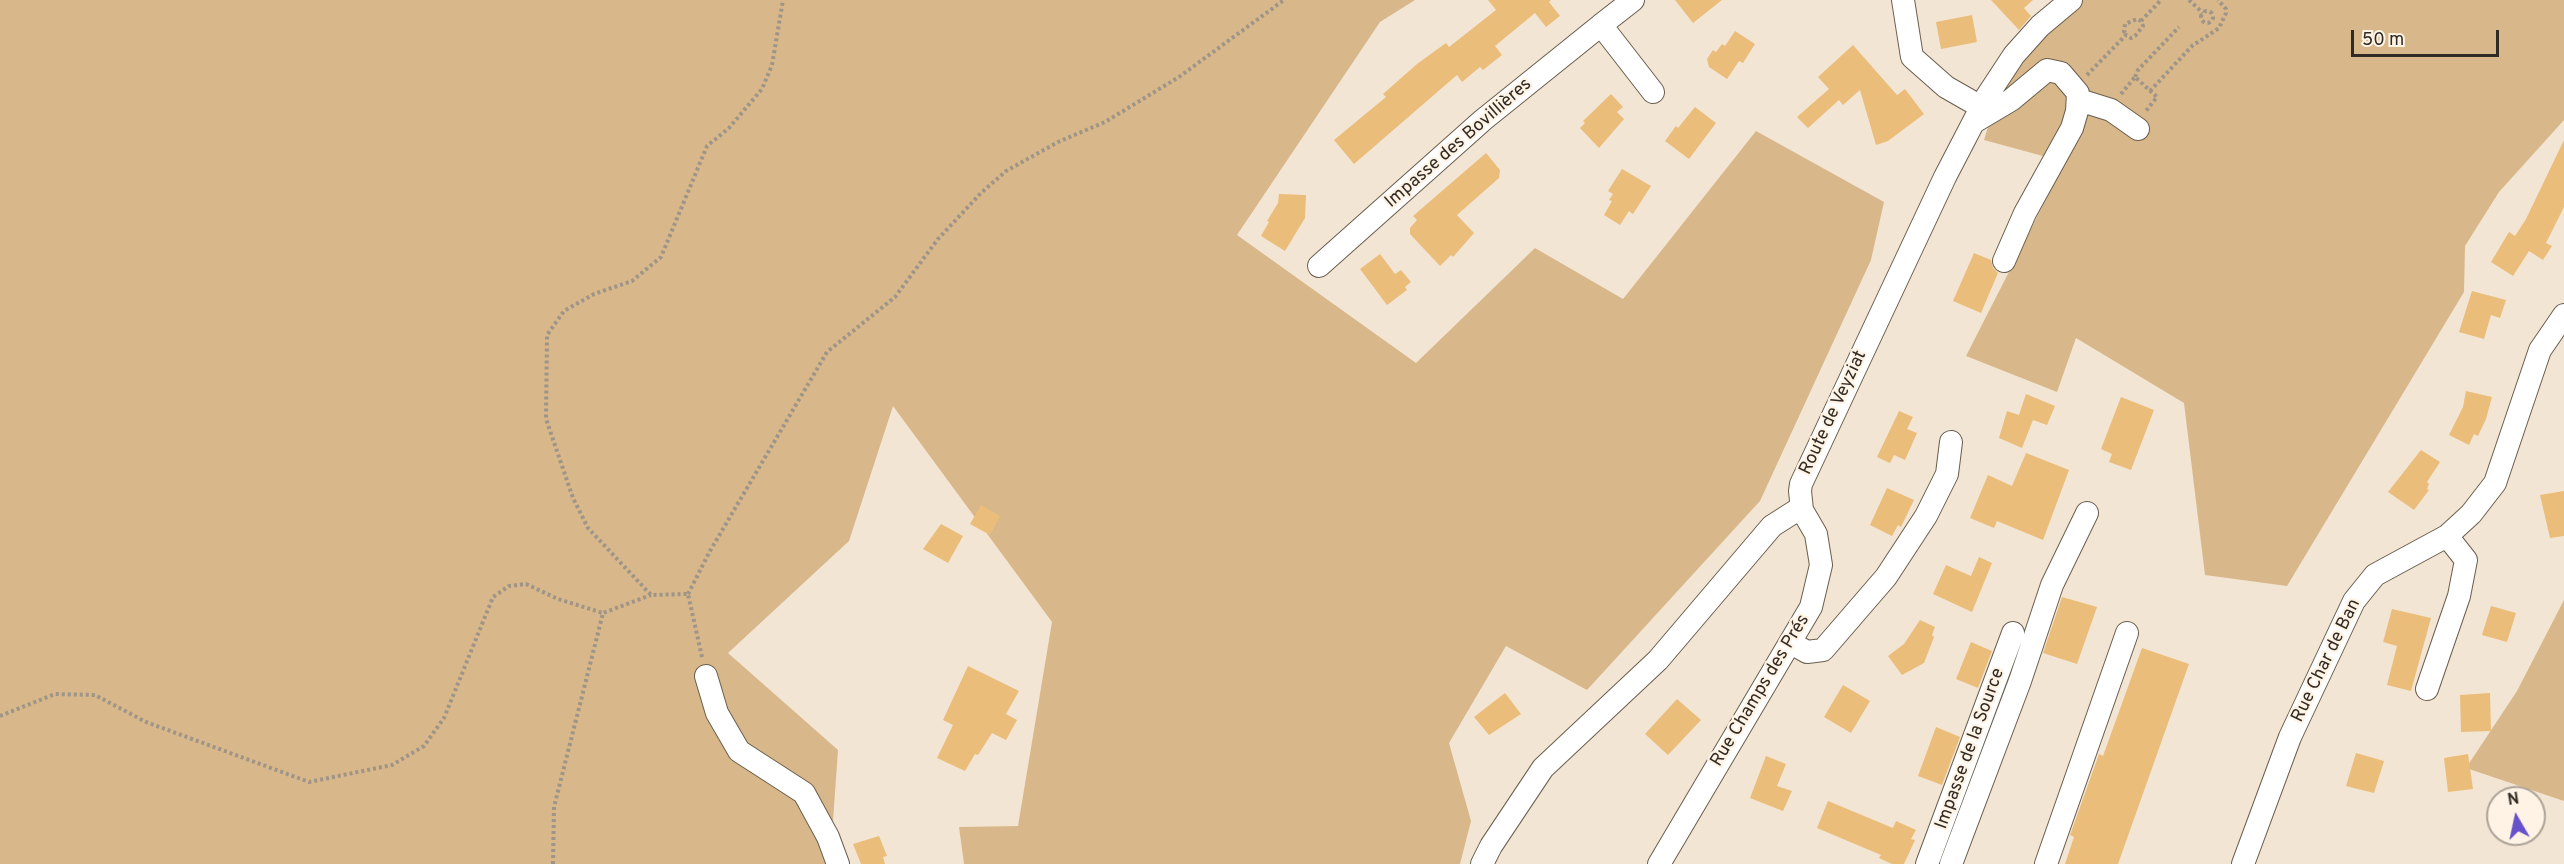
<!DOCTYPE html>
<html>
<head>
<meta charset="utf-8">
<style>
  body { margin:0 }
  #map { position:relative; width:2564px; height:864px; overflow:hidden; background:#f3e5d3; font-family:Overpass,sans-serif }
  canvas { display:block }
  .north { position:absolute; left:2486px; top:786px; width:60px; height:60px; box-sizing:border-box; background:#fef3e4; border:2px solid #aca397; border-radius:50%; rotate:351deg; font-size:16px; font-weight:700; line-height:24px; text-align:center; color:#302b24 }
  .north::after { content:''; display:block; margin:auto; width:21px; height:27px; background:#6752cb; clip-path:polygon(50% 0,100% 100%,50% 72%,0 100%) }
  .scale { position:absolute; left:2351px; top:30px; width:148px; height:27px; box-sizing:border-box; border:3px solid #302b24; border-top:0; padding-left:8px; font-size:18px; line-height:21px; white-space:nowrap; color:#302b24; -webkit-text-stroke:4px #fef3e4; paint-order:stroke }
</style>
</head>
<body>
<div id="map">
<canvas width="2564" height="864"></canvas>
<div class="north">N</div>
<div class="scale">50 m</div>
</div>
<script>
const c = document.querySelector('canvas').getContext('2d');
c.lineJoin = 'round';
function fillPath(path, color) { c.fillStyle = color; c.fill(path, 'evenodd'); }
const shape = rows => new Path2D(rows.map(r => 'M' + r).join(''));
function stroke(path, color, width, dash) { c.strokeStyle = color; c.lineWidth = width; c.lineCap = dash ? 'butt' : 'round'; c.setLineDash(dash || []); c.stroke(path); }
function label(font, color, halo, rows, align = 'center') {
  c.font = font + ' Overpass,sans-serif'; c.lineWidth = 4.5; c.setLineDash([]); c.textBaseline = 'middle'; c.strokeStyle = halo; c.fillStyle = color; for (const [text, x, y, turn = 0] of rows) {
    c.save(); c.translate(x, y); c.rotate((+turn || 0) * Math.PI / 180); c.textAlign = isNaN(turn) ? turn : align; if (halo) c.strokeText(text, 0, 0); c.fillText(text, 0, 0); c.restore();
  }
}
const green = shape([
  [0,0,1415,0,1380,22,1237,235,1416,363,1535,248,1623,299,1756,131,1884,202,1871,260,1760,501,1587,690,1506,646,1449,743,1471,821,1460,864,964,864,959,827,1018,826,1052,622,893,406,849,541,728,653,838,750,830,864,0,864],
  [2061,0,2564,0,2564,120,2499,192,2465,246,2464,292,2287,586,2205,575,2184,403,2076,338,2057,392,1966,356,2065,162,1984,140,2015,39],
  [2564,600,2564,801,2466,768,2517,691]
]);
const building = shape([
  [1488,0,1551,0,1549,2,1560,16,1546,27,1535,13,1495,46,1502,55,1483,70,1480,67,1462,82,1457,75,1354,164,1334,140,1386,97,1383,94,1417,64,1446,43,1449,47,1496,10],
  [1675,0,1722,0,1693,23],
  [1991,0,2033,0,2024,8,2031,16,2019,30],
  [1972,15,1977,42,1941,49,1936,22],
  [1735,31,1755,44,1743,63,1739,61,1727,79,1709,67,1707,59,1713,50,1716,52,1722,44,1725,46],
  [1853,45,1897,95,1905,89,1924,114,1888,141,1876,145,1860,90,1843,105,1839,100,1808,128,1797,117,1829,89,1818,77],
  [1611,94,1623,107,1617,112,1624,119,1599,148,1580,128,1585,123,1583,121],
  [1695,107,1716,123,1689,159,1665,141,1676,126,1678,128],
  [2564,140,2564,207,2546,243,2552,246,2543,260,2529,251,2513,276,2491,262,2509,232,2515,236,2526,219],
  [1486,153,1500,170,1499,178,1457,215,1474,233,1453,257,1451,255,1440,266,1410,234,1410,228,1417,220,1413,216],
  [1622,169,1651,186,1633,214,1629,211,1620,225,1604,215,1612,201,1609,200,1613,194,1608,191],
  [1279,194,1306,195,1305,218,1285,251,1261,236,1269,222,1267,221,1278,203],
  [1974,253,1991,260,1993,268,1998,273,1981,313,1953,301],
  [1380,254,1395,274,1401,270,1411,282,1405,287,1407,290,1387,305,1360,269],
  [2472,291,2506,300,2500,318,2491,315,2484,339,2459,332],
  [2466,391,2492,397,2486,419,2478,436,2474,434,2469,445,2449,435,2463,407],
  [2026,394,2055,406,2047,425,2033,420,2022,448,1999,438,2007,411,2019,415],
  [2121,397,2154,410,2131,470,2109,462,2112,454,2101,449],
  [1899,411,1913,417,1907,429,1917,433,1905,460,1894,455,1890,463,1877,457],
  [2421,450,2440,462,2427,482,2429,484,2427,489,2429,490,2414,510,2388,492],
  [2026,453,2069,470,2043,540,1997,521,1994,528,1970,518,1988,475,2012,486],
  [1887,488,1914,500,1901,527,1898,525,1892,536,1870,525],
  [2564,491,2564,536,2550,538,2540,495],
  [981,505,1000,516,990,535,970,524],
  [941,524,963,536,948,563,923,549],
  [1979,557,1992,563,1972,612,1933,594,1946,565,1971,576],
  [2062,597,2097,607,2077,664,2043,653],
  [2491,606,2516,613,2507,642,2482,635],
  [2392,609,2431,618,2411,691,2387,685,2397,646,2383,642],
  [1920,620,1935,627,1932,635,1934,637,1924,663,1902,675,1888,656,1904,644],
  [1971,642,1992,651,1978,688,1956,679],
  [2142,648,2189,664,2118,864,2065,864,2074,837,2070,835,2099,754,2103,756],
  [968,666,1019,691,1006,714,1017,720,1006,740,992,733,978,755,975,754,965,771,937,758,953,725,943,720],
  [1843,685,1870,701,1851,733,1824,717],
  [1505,693,1521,714,1489,735,1474,717],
  [2490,693,2491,731,2461,732,2460,695],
  [1677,699,1701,720,1668,755,1645,734],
  [1936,727,1960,737,1942,785,1918,776],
  [2356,753,2384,761,2374,793,2346,786],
  [2468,754,2473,789,2448,792,2444,758],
  [1766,756,1786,764,1777,786,1792,791,1783,811,1750,798],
  [1828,801,1893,828,1896,821,1916,830,1911,839,1915,840,1904,864,1892,864,1879,858,1881,855,1817,828],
  [879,836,887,856,883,857,885,864,861,864,853,844]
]);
const path = shape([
  [2189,0,2203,13],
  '2201 17a6 6 0 1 1 12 0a6 6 0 1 1-12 0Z',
  [2141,21,2161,0],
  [2087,75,2126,35,2131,38,2135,36,2143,26,2141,21,2137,19,2125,24,2124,31,2126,35],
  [2135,77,2138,70,2179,27],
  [2150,91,2192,46,2219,28,2226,13,2226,9,2218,0],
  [2121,94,2135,77,2157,97,2146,111],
  [688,594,710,551,827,352,895,297,938,239,981,193,1006,171,1058,142,1105,122,1179,77,1284,0],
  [702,657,688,594,651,595,588,528,573,498,546,419,547,335,564,311,594,294,632,281,661,257,707,146,729,128,762,89,772,65,783,0],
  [0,716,55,694,95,695,146,722,309,782,392,765,424,746,444,718,493,597,509,586,526,584,558,599,603,613],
  [553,864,554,807,603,613,651,595]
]);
const minor = shape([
  [1633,0,1601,25,1653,92],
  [1903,0,1912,57,1946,87,1981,107],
  [2079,100,2111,110,2138,129],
  [1974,122,2011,100,2047,70,2061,73,2078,93,2077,111,2072,128,2025,213,2004,261],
  [1319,266,1483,120,1601,25],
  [1791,643,1807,652,1823,650,1886,577,1926,516,1947,474,1951,442],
  [706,676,717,713,739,751,804,793,828,837,838,864],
  [2427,689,2459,596,2466,560,2447,536],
  [1482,864,1491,846,1543,768,1658,660,1772,526,1794,512,1802,510],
  [1659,864,1811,607,1821,565,1816,534,1802,510,1800,491,1801,484,1945,177,1987,96,2014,55,2040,26,2071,0],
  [1927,864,2013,633],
  [1951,864,2020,681,2052,585,2087,513],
  [2046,864,2127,633],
  [2243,864,2290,737,2354,601,2375,575,2447,536,2471,514,2495,483,2540,350,2564,315]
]);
const streetNames = [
  ["Impasse des Bovillières",1459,144,-41],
  ["Route de Veyziat",1834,413,-65],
  ["Rue Char de Ban",2327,661,-64],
  ["Rue Champs des Prés",1761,691,-59],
  ["Impasse de la Source",1971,749,-70]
];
fillPath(green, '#d8b88a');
fillPath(building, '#eabd7b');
stroke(minor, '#6a5e4e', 24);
stroke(path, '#9e9487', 4, [3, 3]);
stroke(minor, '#fff', 22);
label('18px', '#302b24', '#fef3e4', streetNames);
</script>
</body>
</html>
